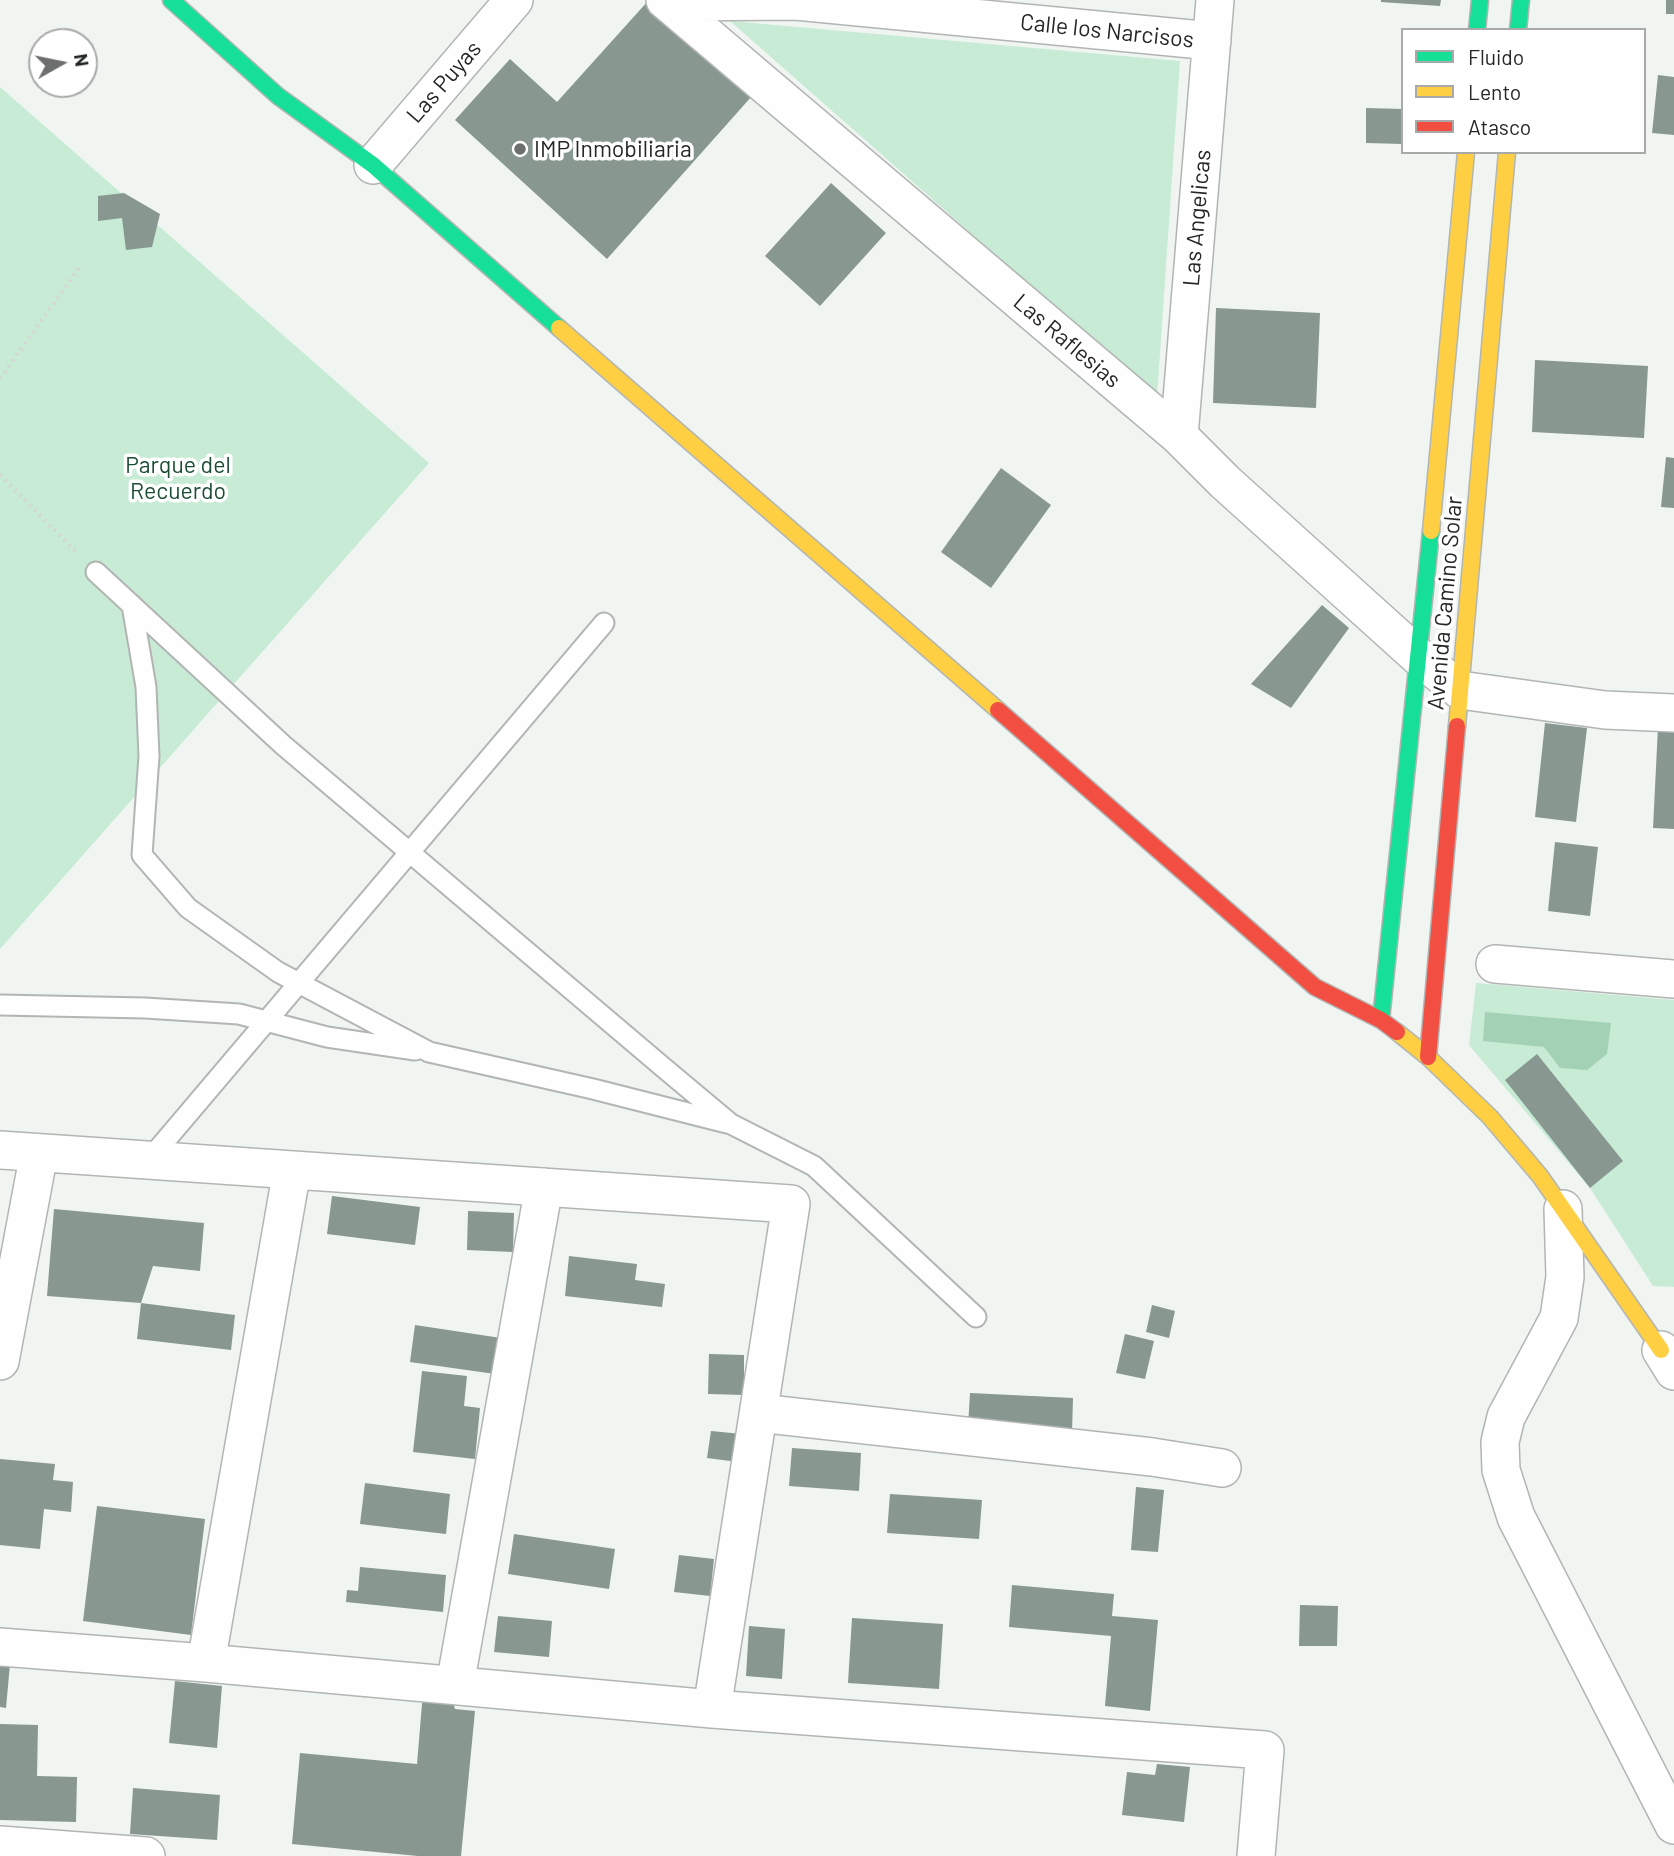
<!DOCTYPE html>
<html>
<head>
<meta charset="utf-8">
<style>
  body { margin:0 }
  #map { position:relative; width:1674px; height:1856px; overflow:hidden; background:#f0f5f2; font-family:Barlow,sans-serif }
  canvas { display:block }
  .legend { position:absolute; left:1401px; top:28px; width:245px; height:126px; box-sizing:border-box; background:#fff; border:2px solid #a8a9a8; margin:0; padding:9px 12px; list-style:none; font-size:21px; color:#252726 }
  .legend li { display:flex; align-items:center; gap:14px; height:35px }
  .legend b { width:35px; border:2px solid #a8a9a8 }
  .north { position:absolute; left:28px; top:28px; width:70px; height:70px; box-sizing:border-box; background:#fff; border:2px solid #a8a9a8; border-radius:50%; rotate:81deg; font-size:19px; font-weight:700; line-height:28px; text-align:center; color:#252726 }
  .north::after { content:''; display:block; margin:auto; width:24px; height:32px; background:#6c6f6d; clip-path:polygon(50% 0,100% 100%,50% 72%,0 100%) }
</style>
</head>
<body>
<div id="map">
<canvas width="1674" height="1856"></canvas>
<ul class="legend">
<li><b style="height:9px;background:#16e098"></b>Fluido</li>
<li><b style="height:9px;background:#ffcf43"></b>Lento</li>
<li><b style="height:9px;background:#f24e42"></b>Atasco</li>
</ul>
<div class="north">N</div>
</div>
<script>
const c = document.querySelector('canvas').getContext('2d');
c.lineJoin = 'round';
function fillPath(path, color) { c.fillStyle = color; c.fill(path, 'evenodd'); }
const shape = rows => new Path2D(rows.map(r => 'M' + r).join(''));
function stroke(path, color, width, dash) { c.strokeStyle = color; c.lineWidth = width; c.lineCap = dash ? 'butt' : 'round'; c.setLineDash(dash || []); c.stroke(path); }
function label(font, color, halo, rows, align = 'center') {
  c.font = font + ' Barlow,sans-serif'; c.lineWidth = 7; c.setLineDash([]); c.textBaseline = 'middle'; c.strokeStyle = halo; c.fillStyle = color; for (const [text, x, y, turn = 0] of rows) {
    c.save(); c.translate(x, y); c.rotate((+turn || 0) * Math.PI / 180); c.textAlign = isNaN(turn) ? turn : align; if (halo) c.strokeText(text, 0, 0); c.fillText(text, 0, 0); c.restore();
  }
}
const green = shape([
  [730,21,1180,61,1157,397],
  [0,87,429,463,0,949],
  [1476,983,1674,1000,1674,1287,1653,1286,1590,1188,1469,1045]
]);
const water = shape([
  [1485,1012,1611,1023,1607,1054,1587,1070,1560,1068,1544,1047,1483,1041]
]);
const building = shape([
  [1381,0,1441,0,1440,6,1381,2],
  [1666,0,1674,0,1674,14,1666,14],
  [648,1,752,96,607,259,455,120,510,59,557,102],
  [1658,75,1674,77,1674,135,1652,133],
  [1366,108,1403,109,1403,144,1366,143],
  [831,183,886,233,820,306,765,256],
  [124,193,160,214,152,247,126,250,122,218,98,221,98,196],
  [1216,308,1320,313,1316,408,1213,403],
  [1535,360,1648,366,1644,438,1532,432],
  [1666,457,1674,458,1674,508,1661,507],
  [1001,468,1051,505,991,588,941,552],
  [1322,605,1349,628,1291,708,1251,684],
  [1545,723,1587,728,1576,822,1535,817],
  [1658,727,1674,728,1674,829,1653,828],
  [1555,842,1598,847,1590,916,1548,911],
  [1537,1054,1623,1161,1590,1188,1505,1080],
  [332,1196,420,1207,415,1245,327,1234],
  [54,1209,204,1223,200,1271,153,1266,141,1303,47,1296],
  [468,1211,514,1213,513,1252,467,1250],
  [569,1256,637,1264,635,1280,665,1284,662,1307,565,1296],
  [141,1303,235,1315,231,1350,137,1339],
  [1152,1305,1175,1311,1169,1338,1146,1332],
  [415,1325,501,1338,495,1374,410,1362],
  [1125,1334,1154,1341,1145,1379,1116,1373],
  [709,1354,744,1355,744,1395,708,1394],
  [422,1371,467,1376,464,1406,480,1408,475,1459,413,1452],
  [970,1393,1073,1398,1072,1433,968,1427],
  [711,1431,742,1434,738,1462,707,1458],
  [792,1448,861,1453,859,1491,789,1486],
  [0,1459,55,1464,53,1480,73,1482,71,1512,44,1509,40,1549,0,1545],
  [365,1483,450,1494,446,1534,360,1524],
  [1136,1487,1164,1490,1158,1552,1131,1550],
  [890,1494,982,1500,979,1539,887,1533],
  [97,1506,205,1519,191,1635,83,1621],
  [514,1534,615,1549,609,1589,508,1574],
  [679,1555,714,1559,710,1596,674,1592],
  [360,1567,446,1575,443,1612,346,1602,347,1590,358,1591],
  [1012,1585,1114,1594,1112,1616,1158,1620,1150,1711,1105,1706,1111,1636,1009,1627],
  [1300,1605,1338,1606,1337,1646,1299,1646],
  [498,1616,552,1621,549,1657,494,1652],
  [852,1618,943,1624,939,1689,848,1683],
  [749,1626,785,1629,782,1679,746,1676],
  [0,1664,10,1664,6,1708,0,1707],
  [175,1681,222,1686,217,1748,169,1743],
  [423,1692,451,1695,455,1709,475,1711,461,1856,418,1856,292,1844,300,1753,417,1764],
  [0,1724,38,1725,37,1776,77,1777,76,1822,0,1820],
  [1157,1764,1190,1767,1184,1822,1122,1815,1127,1772,1155,1775],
  [133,1788,220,1795,217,1840,130,1834]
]);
const path = shape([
  [0,378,82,264],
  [0,475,78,554]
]);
const lane = shape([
  [96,572,283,745,664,1068,731,1124,814,1166,976,1317],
  [132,605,146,687,149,756,142,855,188,908,278,972,429,1052,593,1089,727,1123],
  [0,1005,145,1008,239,1014,327,1037,415,1050],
  [148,1161,604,623]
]);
const street = shape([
  [665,0,1179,436,1225,482,1419,657,1460,690,1605,710,1674,713],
  [668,2,796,1,1212,41],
  [373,165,514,0],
  [1179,436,1215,0],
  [1495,964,1674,979],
  [0,1150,791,1204,712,1709],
  [1563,1209,1565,1277,1559,1318,1506,1417,1500,1442,1501,1470,1516,1517,1674,1825],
  [1661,1350,1674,1371],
  [0,1361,39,1153],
  [759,1413,1152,1457,1222,1468],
  [0,1647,206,1663,712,1709,1265,1750,1256,1856],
  [206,1663,292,1170],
  [455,1685,544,1187],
  [0,1845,146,1856]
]);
const fast = shape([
  [171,0,278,96,373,165,559,328],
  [1477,30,1480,0],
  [1518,30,1521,0],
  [1381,1020,1431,531]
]);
const slow = shape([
  [559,328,998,710],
  [1431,531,1466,152],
  [1457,726,1507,152],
  [1397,1032,1428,1057,1490,1117,1540,1176,1661,1350]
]);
const jam = shape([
  [998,710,1315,987,1381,1020,1397,1032],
  [1428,1057,1457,726]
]);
const markers = [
  [520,149,7,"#6c6f6d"]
];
const streetNames = [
  ["Calle los Narcisos",1107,31,6],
  ["Las Puyas",444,82,-49],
  ["Las Angelicas",1197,218,-85],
  ["Las Raflesias",1067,341,40],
  ["Avenida Camino Solar",1445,603,-85]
];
const poiNames = [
  ["IMP Inmobiliaria",534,149]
];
const parkNames = [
  ["Parque del",178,465],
  ["Recuerdo",178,491]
];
fillPath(green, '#c7ebd5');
fillPath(water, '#a3d1b6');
fillPath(building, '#88978f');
stroke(lane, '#b2b5b3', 23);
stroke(street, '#b2b5b3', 40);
stroke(fast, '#b2b5b3', 19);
stroke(slow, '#b2b5b3', 19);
stroke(jam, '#b2b5b3', 19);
stroke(path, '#d4d5d4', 4.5, [2, 5]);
stroke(lane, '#fdfefd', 19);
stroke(street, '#fdfefd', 37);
stroke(fast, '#16e098', 16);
stroke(slow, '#ffcf43', 16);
stroke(jam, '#f24e42', 16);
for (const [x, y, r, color] of markers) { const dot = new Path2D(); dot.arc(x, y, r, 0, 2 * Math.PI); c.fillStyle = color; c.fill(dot); stroke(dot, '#fff', 2.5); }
label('23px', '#252726', '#fff', streetNames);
label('23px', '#252726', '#fff', poiNames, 'left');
label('23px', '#1d4e34', '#fff', parkNames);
</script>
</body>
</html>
